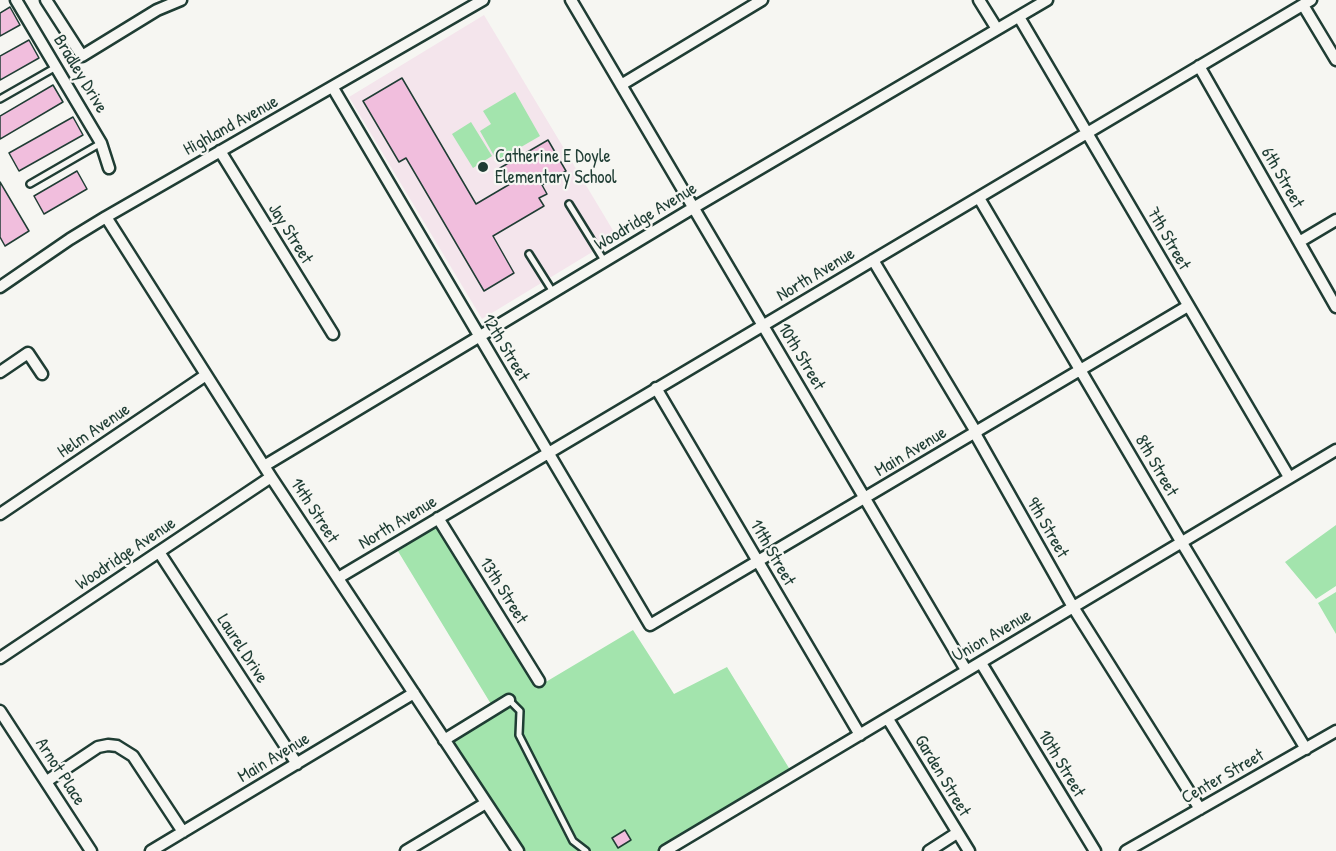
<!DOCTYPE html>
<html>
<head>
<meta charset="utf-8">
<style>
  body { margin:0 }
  canvas { display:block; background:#f6f6f2 }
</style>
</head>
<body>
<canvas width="1336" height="851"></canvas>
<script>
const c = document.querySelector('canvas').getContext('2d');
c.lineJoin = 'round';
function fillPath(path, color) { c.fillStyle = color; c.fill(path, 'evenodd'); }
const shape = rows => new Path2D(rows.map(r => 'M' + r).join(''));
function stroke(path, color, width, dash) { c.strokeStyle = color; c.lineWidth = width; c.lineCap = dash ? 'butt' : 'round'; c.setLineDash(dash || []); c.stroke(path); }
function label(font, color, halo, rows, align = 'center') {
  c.font = font + ' "Patrick Hand",sans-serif'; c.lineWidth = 4.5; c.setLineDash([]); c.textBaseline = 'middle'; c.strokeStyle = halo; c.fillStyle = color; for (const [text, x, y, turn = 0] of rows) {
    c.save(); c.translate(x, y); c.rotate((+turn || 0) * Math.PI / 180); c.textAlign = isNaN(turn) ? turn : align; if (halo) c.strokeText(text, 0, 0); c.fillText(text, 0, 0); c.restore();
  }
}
const built = shape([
  [484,15,617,237,482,319,349,97]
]);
const green = shape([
  [515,92,540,136,497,161,480,131,491,124,483,111],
  [471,122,492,156,473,168,452,134],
  [439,515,539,686,633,630,674,694,727,667,792,773,658,851,515,851,443,736,494,709,393,543],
  [1336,525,1336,586,1316,599,1285,562],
  [1336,592,1336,634,1318,603]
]);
const building = shape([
  [10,7,20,25,0,36,0,13,10,7],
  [29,40,39,58,0,80,0,56,29,40],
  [402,78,476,204,510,184,500,168,548,140,566,171,542,185,547,194,539,198,544,206,493,236,514,273,484,291,406,158,399,162,363,101,402,78],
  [53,85,63,102,0,139,0,116,53,85],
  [73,117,83,135,19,171,9,153,73,117],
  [77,171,87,189,44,214,34,196,77,171],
  [0,182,29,231,5,246,0,237,0,182],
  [625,830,631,840,618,848,612,838,625,830]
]);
const lane = shape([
  [0,99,56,67],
  [30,184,101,143],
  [569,204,605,262],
  [529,254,553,292],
  [509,700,520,711,519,735,573,841,586,851]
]);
const street = shape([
  [16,0,101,143,109,168],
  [46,0,82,56,157,10,181,0],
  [571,0,966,670],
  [979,0,997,29],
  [1303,5,1336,60],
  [1019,17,1289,477],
  [1199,66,1336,307],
  [621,85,762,0],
  [333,88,650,625,1188,306],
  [220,151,333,334],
  [979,198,1182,543,1306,749],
  [106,217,271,477,518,851],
  [1299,242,1336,220],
  [873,260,976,432,977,437,1073,607,1200,809],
  [0,287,70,239,106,217,483,0],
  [0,372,28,353,42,374],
  [656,388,860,735],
  [264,466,693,208,1047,0],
  [0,514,206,375],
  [438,518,539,681],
  [159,552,297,764],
  [338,578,1311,0],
  [0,658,271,477],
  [981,663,1095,851],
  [0,711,91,851],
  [888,719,969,851],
  [444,740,509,700],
  [47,781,98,747,108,745,117,746,133,756,183,832],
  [151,851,414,693],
  [406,851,486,803],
  [665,851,1336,450],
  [929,851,957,833],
  [1126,851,1336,731]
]);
const markers = [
  [483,167,6,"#1f3d34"]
];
const streetNames = [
  ["Bradley Drive",80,74,59],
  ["Highland Avenue",231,126,-29],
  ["6th Street",1282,178,60],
  ["Woodridge Avenue",646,217,-31],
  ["Jay Street",290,234,58],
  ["7th Street",1168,239,60],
  ["North Avenue",816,275,-31],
  ["12th Street",505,348,59],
  ["10th Street",801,357,59],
  ["Helm Avenue",94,431,-34],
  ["Main Avenue",911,452,-31],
  ["8th Street",1156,466,60],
  ["14th Street",314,511,57],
  ["North Avenue",398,523,-31],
  ["9th Street",1047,528,60],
  ["11th Street",772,553,60],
  ["Woodridge Avenue",126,554,-34],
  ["13th Street",503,591,58],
  ["Union Avenue",992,636,-30],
  ["Laurel Drive",242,649,57],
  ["Main Avenue",274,758,-31],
  ["10th Street",1061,764,59],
  ["Arnot Place",60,772,57],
  ["Garden Street",942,776,59],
  ["Center Street",1223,777,-30]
];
const poiNames = [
  ["Catherine E Doyle",495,157],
  ["Elementary School",495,178]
];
fillPath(built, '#f4e5ec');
fillPath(green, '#a3e4ad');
fillPath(building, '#f1bedd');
stroke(building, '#1f3d34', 1.5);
stroke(lane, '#1f3d34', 10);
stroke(street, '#1f3d34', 15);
stroke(lane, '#f6f6f2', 5);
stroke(street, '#f6f6f2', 10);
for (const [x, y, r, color] of markers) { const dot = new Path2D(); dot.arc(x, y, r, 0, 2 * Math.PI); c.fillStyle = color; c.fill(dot); stroke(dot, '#f6f6f2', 2); }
label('18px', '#1f3d34', '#f6f6f2', streetNames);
label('18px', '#1f3d34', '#f6f6f2', poiNames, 'left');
</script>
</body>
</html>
